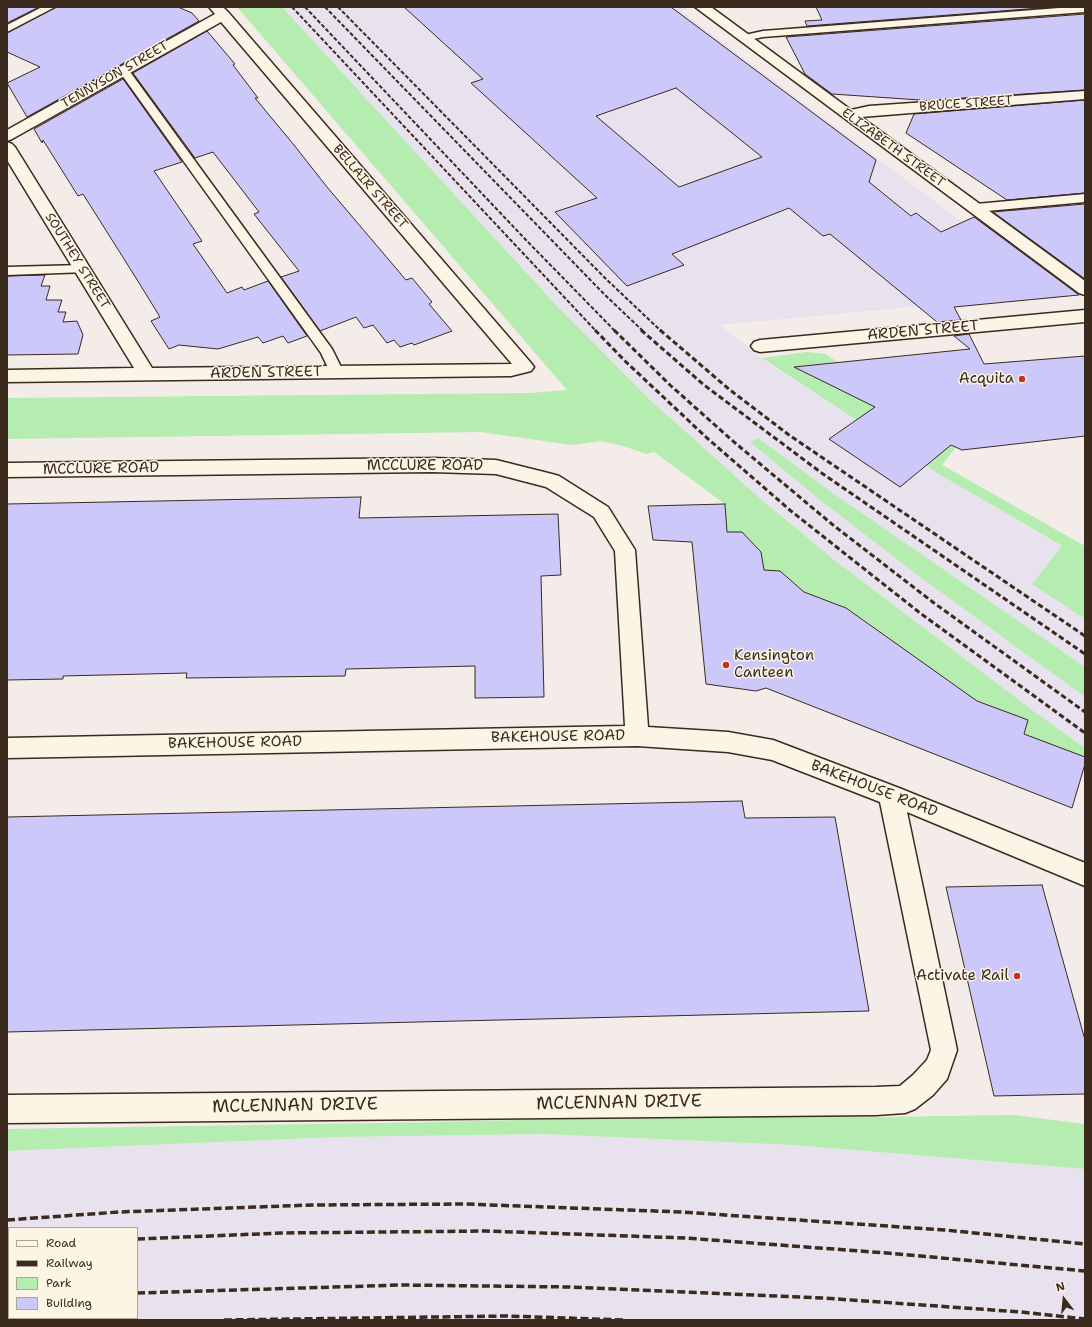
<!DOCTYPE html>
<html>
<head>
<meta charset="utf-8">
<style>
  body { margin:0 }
  #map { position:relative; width:1092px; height:1327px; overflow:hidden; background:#f3ece9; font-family:"Shantell Sans",sans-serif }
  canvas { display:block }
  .frame { position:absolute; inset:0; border:8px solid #3b2a1e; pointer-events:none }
  .legend { position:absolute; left:8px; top:1227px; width:130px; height:92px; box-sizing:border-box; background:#fcf5e5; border:1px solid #afa495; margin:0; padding:5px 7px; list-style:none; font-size:12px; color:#3b2a1e }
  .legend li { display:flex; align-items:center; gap:8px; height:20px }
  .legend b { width:20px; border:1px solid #afa495 }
  .north { position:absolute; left:1044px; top:1279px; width:40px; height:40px; -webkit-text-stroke:3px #fcf5e5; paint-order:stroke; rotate:344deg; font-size:11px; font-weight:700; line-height:16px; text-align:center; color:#3b2a1e }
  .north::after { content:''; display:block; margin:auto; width:14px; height:18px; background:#3b2a1e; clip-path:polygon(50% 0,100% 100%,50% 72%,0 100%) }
</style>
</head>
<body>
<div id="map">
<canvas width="1092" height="1327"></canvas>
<div class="frame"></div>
<ul class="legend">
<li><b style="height:5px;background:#fcf5e5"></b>Road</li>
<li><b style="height:5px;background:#3b2a1e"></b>Railway</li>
<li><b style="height:11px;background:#b5ecaf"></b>Park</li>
<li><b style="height:11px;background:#cdc8fa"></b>Building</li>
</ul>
<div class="north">N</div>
</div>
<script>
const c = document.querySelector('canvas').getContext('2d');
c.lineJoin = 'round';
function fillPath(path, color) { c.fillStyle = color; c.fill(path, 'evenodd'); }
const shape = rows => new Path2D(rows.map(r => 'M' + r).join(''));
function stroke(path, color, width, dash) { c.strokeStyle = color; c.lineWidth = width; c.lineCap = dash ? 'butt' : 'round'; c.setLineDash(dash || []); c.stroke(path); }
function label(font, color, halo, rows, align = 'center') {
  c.font = font + ' "Shantell Sans",sans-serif'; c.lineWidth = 3; c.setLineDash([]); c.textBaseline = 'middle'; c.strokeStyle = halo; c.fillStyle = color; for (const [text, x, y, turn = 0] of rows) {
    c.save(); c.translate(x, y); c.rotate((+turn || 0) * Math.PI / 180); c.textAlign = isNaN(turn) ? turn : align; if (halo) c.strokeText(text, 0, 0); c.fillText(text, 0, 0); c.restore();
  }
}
const built = shape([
  [282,7,692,7,681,11,1057,293,720,325,768,363,937,473,1062,547,1032,584,1085,619,1085,667,837,496,758,438,825,504,920,577,1085,697,1085,748,1036,713,833,559,763,501,681,429,651,401,556,305],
  [545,1134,794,1145,1085,1169,1085,1320,7,1320,7,1151,337,1137],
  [9,1228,137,1228,137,1318,9,1318]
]);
const green = shape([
  [237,7,282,7,556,305,651,401,763,501,833,559,1036,713,1085,748,1085,757,1024,734,1028,720,977,701,846,608,804,592,764,570,761,552,742,532,727,532,725,504,654,452,647,454,623,446,600,441,572,445,481,432,7,439,7,398,531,393,567,390],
  [807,352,826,354,837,362,796,367,956,447,942,465,1085,546,1085,619,1032,584,1062,546,937,473,762,358],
  [758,438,837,496,1085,667,1085,697,920,577,825,504,750,442],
  [758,1114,878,1117,1014,1115,1085,1124,1085,1169,794,1145,545,1134,337,1137,7,1151,7,1129,440,1122]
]);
const building = shape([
  [7,7,39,7,7,23,7,7],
  [56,7,178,7,192,13,199,21,27,117,7,83,40,67,7,52,7,33,56,7],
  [404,7,671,7,876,160,869,182,911,216,916,213,941,232,974,217,1079,295,954,307,961,320,937,322,830,234,823,236,789,208,672,254,684,265,627,286,555,212,597,198,471,83,483,79,404,7],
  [676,88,762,157,679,187,596,116,676,88],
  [816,7,1053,7,807,26,805,21,822,20,816,7],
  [1085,14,1085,90,919,101,920,100,832,94,805,74,786,37,1085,14],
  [207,31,235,64,233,65,258,98,255,98,294,145,327,187,406,280,412,278,432,302,429,304,452,331,414,345,412,343,400,347,394,340,387,343,373,325,364,328,356,317,320,331,281,277,299,271,254,214,259,212,213,152,195,158,133,73,207,31],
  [123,79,182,162,154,171,202,241,193,244,227,293,242,287,244,290,268,281,307,336,288,343,283,336,263,343,258,337,218,349,179,345,169,349,151,321,160,317,136,278,83,194,78,196,43,140,42,143,34,129,123,79],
  [1085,100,1085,193,1007,200,906,133,914,114,1085,100],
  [1085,204,1085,279,993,212,1085,204],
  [45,275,41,286,50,286,46,300,62,300,58,312,66,312,63,322,77,321,83,335,78,354,7,355,7,276,45,275],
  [969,334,984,364,1085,356,1085,436,962,450,951,445,900,487,829,439,875,407,794,367,970,349,954,336,969,334],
  [361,497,359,518,558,514,561,575,541,576,544,697,475,698,475,666,346,669,345,676,186,678,187,673,63,676,63,679,7,680,7,504,361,497],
  [725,504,727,532,742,532,761,552,764,570,780,571,804,592,846,608,977,701,1028,720,1024,734,1085,757,1085,764,1072,808,766,688,756,691,706,684,692,542,653,540,648,506,725,504],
  [742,801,745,818,835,817,869,1011,7,1032,7,817,742,801],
  [1042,885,1085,1040,1085,1094,994,1096,946,887,1042,885]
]);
const service = shape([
  [42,7,55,7,7,32,7,25,42,7],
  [1072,7,1085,7,1085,12,763,37,744,41,739,38,740,36,763,31,1072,7],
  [124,68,128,69,332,349,343,371,341,374,336,376,331,374,321,353,119,71,124,68],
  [1085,194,1085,202,976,212,972,211,970,208,972,205,976,204,1085,194],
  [83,265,87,266,89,269,87,272,7,275,7,267,83,265]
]);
const minor = shape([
  [209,7,223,7,228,12,531,363,534,367,531,371,511,376,7,382,7,370,134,368,7,160,7,142,12,144,15,147,152,368,512,364,221,22,12,139,7,141,7,130,215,14,209,7],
  [695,7,711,7,851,110,869,106,1085,91,1085,99,861,117,1085,281,1085,295,1079,293,695,7],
  [1085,310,1085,322,760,352,754,350,751,346,754,342,760,340,1085,310],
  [432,458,496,460,552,474,559,476,608,507,635,550,648,727,728,732,773,740,899,788,1085,863,1085,886,907,812,957,1050,947,1079,933,1095,915,1109,905,1113,876,1115,7,1123,7,1095,876,1087,900,1086,913,1075,927,1060,931,1050,880,802,772,760,728,752,637,746,7,758,7,738,625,726,615,551,594,517,546,487,496,474,432,472,7,477,7,463,432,458]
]);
const railFar2 = shape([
  [292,7,596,331],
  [305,7,526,240,615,331],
  [325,7,605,295,643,331],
  [338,7,606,279,661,331]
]);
const railFar1 = shape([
  [595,330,625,361,707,438,791,511,920,613,1085,733],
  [614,330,670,385,734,442,833,525,934,603,1085,712],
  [641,330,704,385,823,474,1085,654],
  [660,330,730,390,789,435,1085,636]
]);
const rail = shape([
  [7,1220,119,1212,312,1205,465,1204,681,1212,945,1230,1085,1244],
  [137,1239,281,1233,486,1231,685,1238,887,1253,1085,1271],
  [7,1246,9,1246],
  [137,1293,401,1285,570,1287,823,1298,1021,1312,1085,1319],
  [7,1300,9,1300],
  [224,1320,507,1316,624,1320]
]);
const markers = [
  [1022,379,4,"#c8321e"],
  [726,665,4,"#c8321e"],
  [1017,976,4,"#c8321e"]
];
const farStreetnames = [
  ["TENNYSON STREET",115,75,-30],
  ["BRUCE STREET",966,104,-4],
  ["ELIZABETH STREET",893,148,36],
  ["BELLAIR STREET",370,187,49],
  ["SOUTHEY STREET",77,261,58]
];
const streetNames = [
  ["ARDEN STREET",923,331,-5],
  ["ARDEN STREET",266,373,-1],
  ["MCCLURE ROAD",425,466],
  ["MCCLURE ROAD",101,469,-1],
  ["BAKEHOUSE ROAD",558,737,-1],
  ["BAKEHOUSE ROAD",235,743,-1],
  ["BAKEHOUSE ROAD",874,789,21]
];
const poiNames = [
  ["Acquita",1014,379],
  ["Kensington",734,656,"left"],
  ["Canteen",734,673,"left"],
  ["Activate Rail",1009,976]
];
const nearStreetnames = [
  ["MCLENNAN DRIVE",619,1103,-1],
  ["MCLENNAN DRIVE",295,1106,-1]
];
fillPath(built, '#e8e1ee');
fillPath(green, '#b5ecaf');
fillPath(building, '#cdc8fa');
stroke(building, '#3b2a1e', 1);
stroke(service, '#3b2a1e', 3);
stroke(minor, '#3b2a1e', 3);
fillPath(service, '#fcf5e5');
fillPath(minor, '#fcf5e5');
stroke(railFar2, '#3b2a1e', 2, [4, 2]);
stroke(railFar1, '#3b2a1e', 3, [5.5, 3]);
stroke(rail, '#3b2a1e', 3.5, [8, 3.5]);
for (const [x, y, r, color] of markers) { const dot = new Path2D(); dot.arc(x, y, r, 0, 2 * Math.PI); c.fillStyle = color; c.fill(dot); stroke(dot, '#fcf5e5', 1.5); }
label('13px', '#3b2a1e', '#fcf5e5', farStreetnames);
label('15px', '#3b2a1e', '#fcf5e5', streetNames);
label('15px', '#3b2a1e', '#fcf5e5', poiNames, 'right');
label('18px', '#3b2a1e', '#fcf5e5', nearStreetnames);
</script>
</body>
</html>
